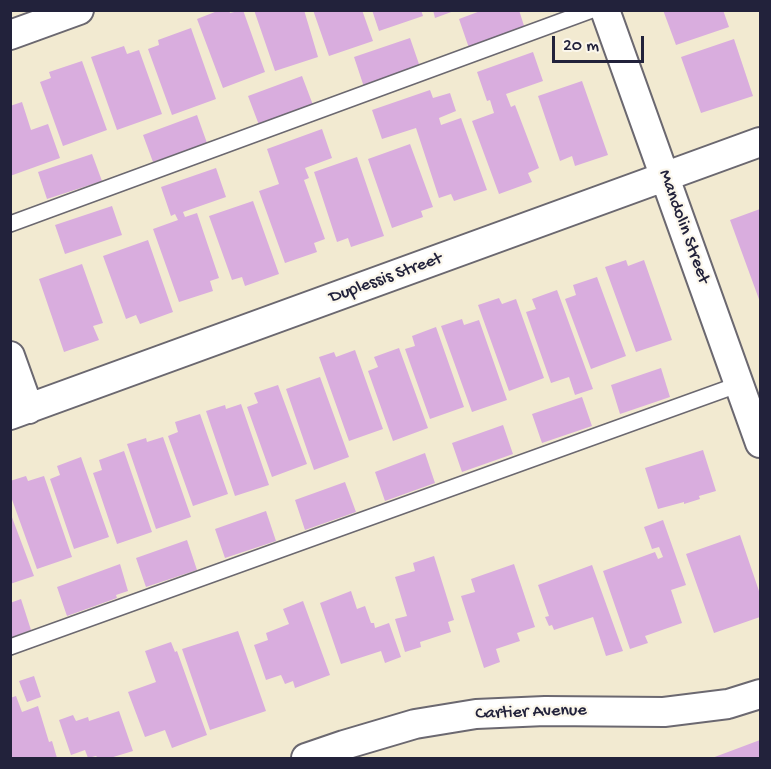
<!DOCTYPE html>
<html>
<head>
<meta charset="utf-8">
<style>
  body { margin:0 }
  #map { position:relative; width:771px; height:769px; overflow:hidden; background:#f2ead1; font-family:"Gochi Hand",sans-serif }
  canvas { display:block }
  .frame { position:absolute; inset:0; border:12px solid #22223b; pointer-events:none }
  .scale { position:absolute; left:552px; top:36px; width:92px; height:27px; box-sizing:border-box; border:3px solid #22223b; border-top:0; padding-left:8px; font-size:18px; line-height:21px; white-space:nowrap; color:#22223b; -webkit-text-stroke:4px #fbf7ec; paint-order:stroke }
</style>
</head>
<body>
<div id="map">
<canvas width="771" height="769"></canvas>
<div class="frame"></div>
<div class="scale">20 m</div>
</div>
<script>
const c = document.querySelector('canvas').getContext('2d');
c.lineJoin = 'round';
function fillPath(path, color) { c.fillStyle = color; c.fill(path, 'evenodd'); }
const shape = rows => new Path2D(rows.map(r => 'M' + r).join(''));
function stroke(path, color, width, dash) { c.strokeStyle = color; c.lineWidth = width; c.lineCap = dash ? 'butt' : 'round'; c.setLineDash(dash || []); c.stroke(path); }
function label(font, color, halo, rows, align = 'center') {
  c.font = font + ' "Gochi Hand",sans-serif'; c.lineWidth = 4.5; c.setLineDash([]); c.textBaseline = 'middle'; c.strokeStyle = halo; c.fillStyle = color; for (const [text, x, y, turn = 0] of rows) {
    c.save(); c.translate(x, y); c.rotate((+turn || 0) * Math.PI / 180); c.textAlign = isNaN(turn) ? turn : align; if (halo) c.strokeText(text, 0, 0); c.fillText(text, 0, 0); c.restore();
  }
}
const building = shape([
  [220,10,229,10,230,13,243,10,265,72,223,88,197,19],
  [254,10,304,10,318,57,275,71],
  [313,10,362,10,373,41,329,56],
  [372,10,421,10,423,16,379,31],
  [433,10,454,10,454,11,435,18],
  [483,10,519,10,525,29,469,48,459,19],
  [663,10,723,10,729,27,676,45],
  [191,28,216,99,172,115,148,49,159,45,158,40],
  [410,38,420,67,364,87,354,57],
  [734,39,753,96,701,113,681,57],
  [124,46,127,54,139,50,162,114,117,130,91,57],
  [533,52,543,81,506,94,511,107,515,105,539,168,528,173,532,182,499,194,472,121,494,113,490,100,487,101,477,72],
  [82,61,107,130,63,146,40,82,51,78,49,72],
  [302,76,313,105,259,125,248,96],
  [582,81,608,155,575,166,572,156,560,161,538,96],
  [430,90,433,98,450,93,456,111,439,118,441,125,461,118,487,190,454,201,451,194,439,198,416,128,382,139,372,110],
  [22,102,31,130,48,124,60,158,10,176,10,106],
  [197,115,207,143,153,162,143,135],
  [322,129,332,158,305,168,309,178,304,180,325,239,314,243,317,252,285,263,259,191,279,184,267,149],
  [410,144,433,207,421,211,423,217,392,228,368,159],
  [92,154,102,181,47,199,38,172],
  [357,157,384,236,351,247,348,238,337,242,314,172],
  [216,168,226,197,183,212,185,217,197,213,219,278,210,281,213,291,179,302,153,229,178,220,175,214,171,216,161,187],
  [253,201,279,274,245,286,242,277,232,280,209,216],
  [112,206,122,235,65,254,55,225],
  [760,209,760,302,730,220],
  [148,240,173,312,140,324,136,315,126,319,103,256],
  [626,260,628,266,644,260,672,340,636,352,605,267],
  [82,264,103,323,93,326,99,340,64,352,39,279],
  [597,277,626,356,591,369,565,299,576,295,573,285],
  [557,290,593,389,575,395,569,377,551,383,526,312,536,309,532,299],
  [499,298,502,304,516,299,544,378,509,391,478,305],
  [462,319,464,325,479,320,507,400,472,412,441,326],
  [436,327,464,407,430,419,405,349,415,346,412,336],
  [399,348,428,428,393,441,368,371,378,367,374,357],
  [355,350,383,429,349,441,319,357,334,352,336,357],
  [661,368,670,397,620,414,611,385],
  [320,377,349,457,314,470,286,389],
  [278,385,307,464,272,477,247,407,258,403,254,393],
  [582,397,592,426,542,443,532,414],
  [241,404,269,485,235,496,206,411,225,405,226,409],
  [200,414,228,494,193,506,168,436,178,432,175,422],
  [503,425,513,454,462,472,452,443],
  [163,437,191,517,156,529,127,444,146,438,147,442],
  [703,450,716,491,699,496,700,499,684,504,684,502,658,509,645,468],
  [124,451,152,532,117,544,93,473,102,470,99,460],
  [425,453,435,483,385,501,375,472],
  [81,457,109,537,74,549,50,479,60,475,57,466],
  [26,476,28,481,44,476,72,557,37,569,10,494,10,481],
  [345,482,356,512,305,530,295,500],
  [266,511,276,541,225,558,215,529],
  [10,512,34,576,10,584],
  [663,520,686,585,671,590,682,623,645,636,648,643,630,649,603,571,655,552,658,559,663,557,659,547,652,549,644,527],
  [740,535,760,594,760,617,714,633,686,554],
  [187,540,197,570,146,587,136,558],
  [434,556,454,620,448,622,451,632,420,642,421,647,405,652,395,619,407,616,395,577,415,571,413,563],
  [120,564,128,591,116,595,117,598,67,616,57,587],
  [514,564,535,627,517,633,520,641,496,649,500,662,484,668,461,596,475,592,471,579],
  [592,565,623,651,606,656,593,617,554,630,552,625,549,626,545,617,549,616,538,585],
  [351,591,357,609,365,606,371,623,374,623,375,628,389,623,401,657,385,663,381,651,341,664,320,603],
  [21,599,31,630,10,638,10,603],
  [303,601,330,675,295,688,293,681,285,684,281,675,266,680,254,645,268,640,266,633,289,624,283,609],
  [238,631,266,711,210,730,182,649],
  [171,642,175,652,177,651,207,735,172,748,165,730,145,737,128,692,156,682,145,651],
  [34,676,41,697,27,702,19,681],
  [16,696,22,712,38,706,49,742,52,741,57,758,10,758,10,698],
  [119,711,133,751,110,758,98,758,96,756,88,758,85,750,71,755,59,720,73,715,76,721,88,717,89,721],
  [760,740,760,758,712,758]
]);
const lane = shape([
  [10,224,592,10],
  [10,647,740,384]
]);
const street = shape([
  [605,10,760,443],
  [10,35,79,10],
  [10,356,29,409],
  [10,415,760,142],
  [306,758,344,745,415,724,476,714,545,711,664,712,728,704,760,694]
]);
const streetNames = [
  ["Mandolin Street",683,227,70],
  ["Duplessis Street",386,279,-20],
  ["Cartier Avenue",531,713,-2]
];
fillPath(building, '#d9adde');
stroke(lane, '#6b6870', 18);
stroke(street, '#6b6870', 32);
stroke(lane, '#fff', 15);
stroke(street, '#fff', 28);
label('18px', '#22223b', '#fbf7ec', streetNames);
</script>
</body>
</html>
